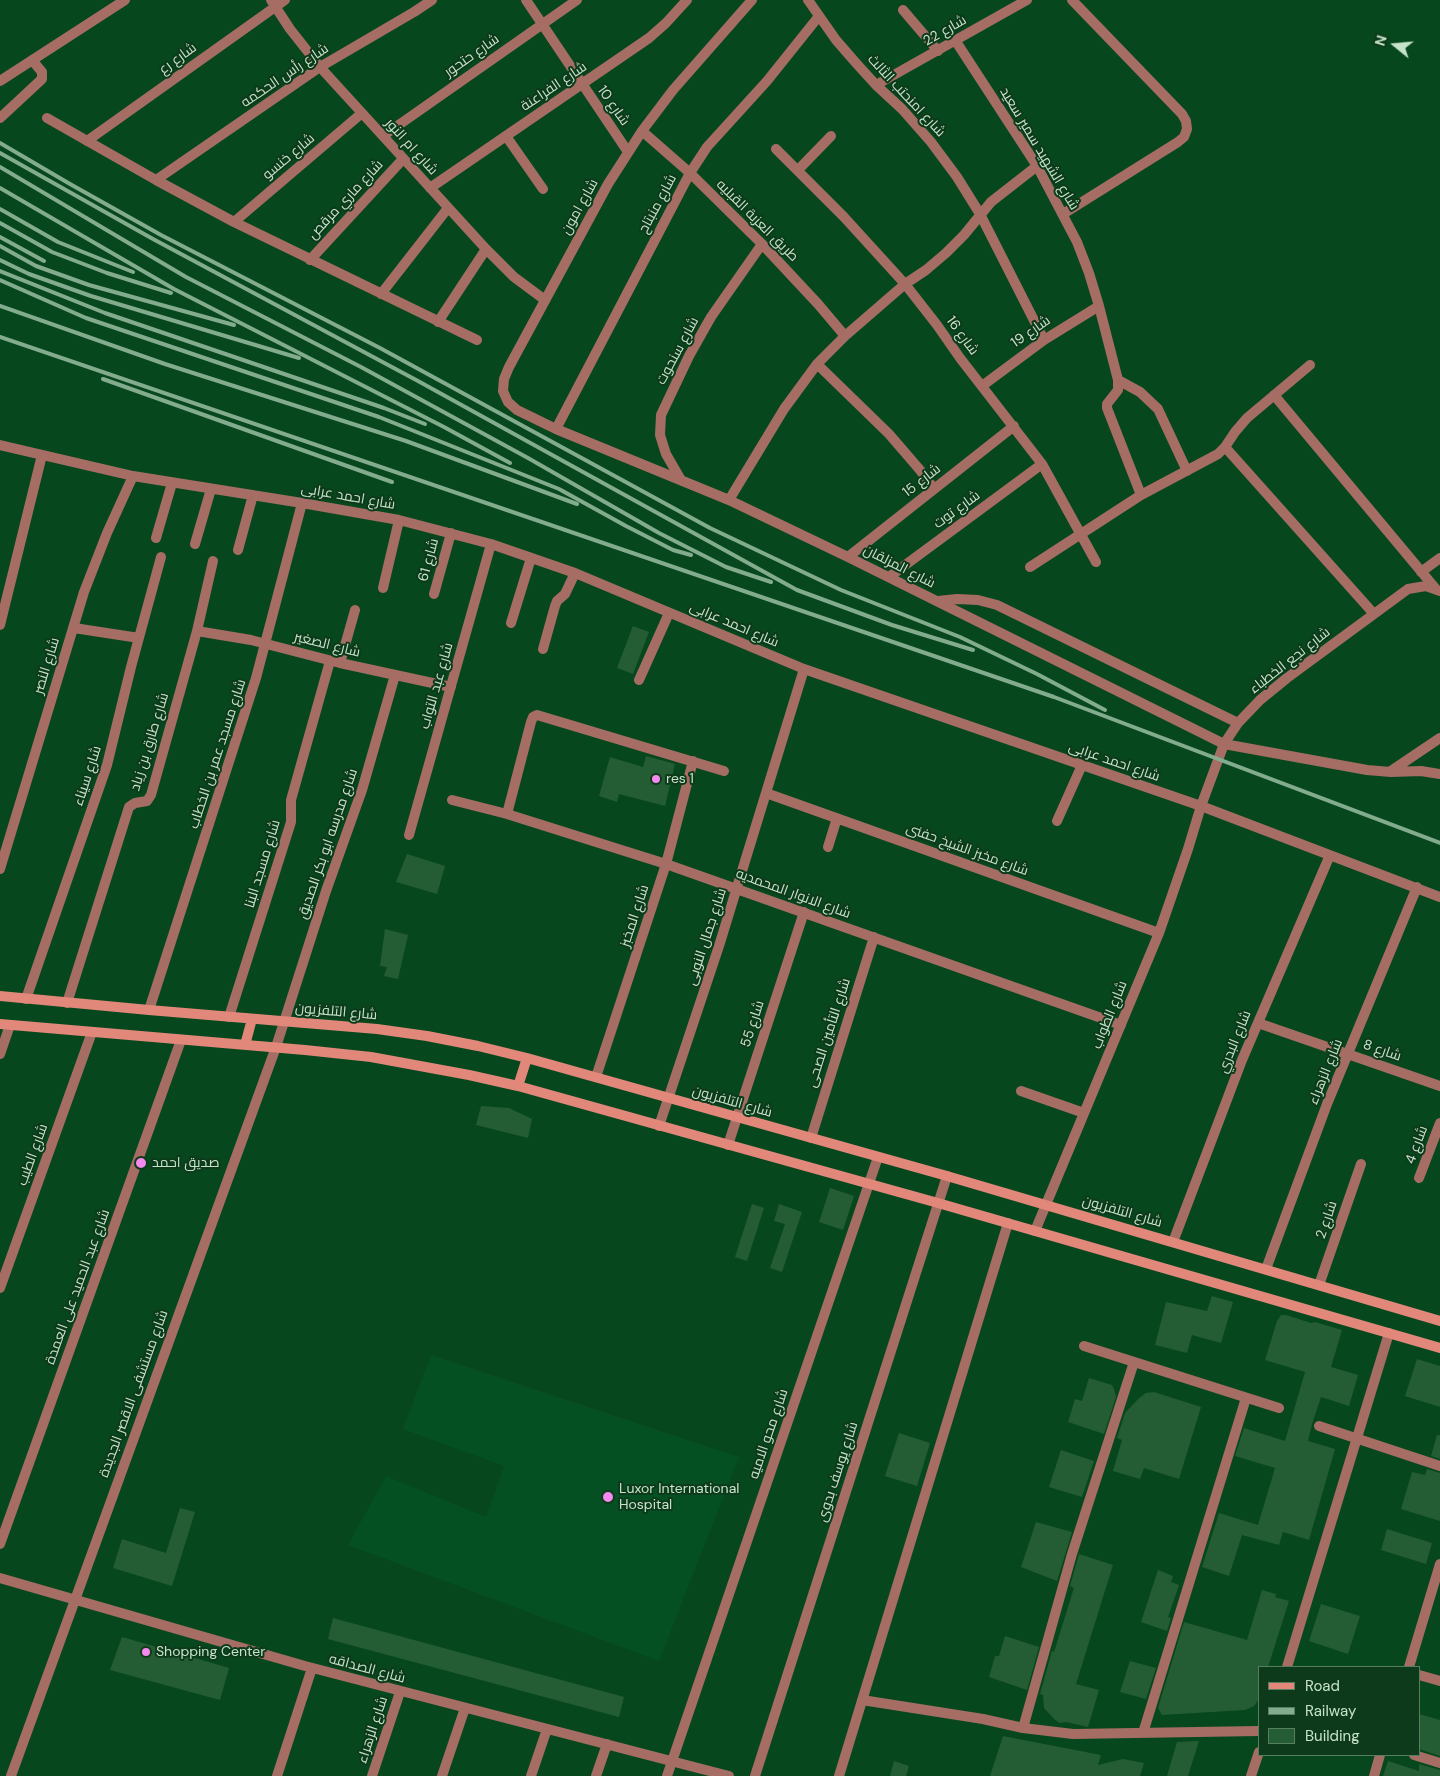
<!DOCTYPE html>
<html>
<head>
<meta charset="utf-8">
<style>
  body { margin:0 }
  #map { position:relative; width:1440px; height:1776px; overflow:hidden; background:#07471e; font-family:"DM Sans",sans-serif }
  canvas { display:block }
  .legend { position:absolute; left:1258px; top:1666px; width:162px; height:90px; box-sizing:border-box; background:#0d3a1a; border:1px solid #577e60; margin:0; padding:6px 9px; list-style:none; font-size:15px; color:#c6e3ca }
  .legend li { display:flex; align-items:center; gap:10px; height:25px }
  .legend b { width:25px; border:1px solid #577e60 }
  .north { position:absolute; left:1370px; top:20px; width:50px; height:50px; -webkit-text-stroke:4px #0d3a1a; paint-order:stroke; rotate:287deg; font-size:14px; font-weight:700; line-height:20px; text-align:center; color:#c6e3ca }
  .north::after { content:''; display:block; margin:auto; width:18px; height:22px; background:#c6e3ca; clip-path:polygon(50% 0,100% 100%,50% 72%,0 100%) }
</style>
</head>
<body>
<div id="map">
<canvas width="1440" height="1776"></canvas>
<ul class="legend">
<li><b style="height:6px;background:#e2887a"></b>Road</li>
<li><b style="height:6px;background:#82ac8d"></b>Railway</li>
<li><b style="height:14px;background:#245d33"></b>Building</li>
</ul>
<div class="north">N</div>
</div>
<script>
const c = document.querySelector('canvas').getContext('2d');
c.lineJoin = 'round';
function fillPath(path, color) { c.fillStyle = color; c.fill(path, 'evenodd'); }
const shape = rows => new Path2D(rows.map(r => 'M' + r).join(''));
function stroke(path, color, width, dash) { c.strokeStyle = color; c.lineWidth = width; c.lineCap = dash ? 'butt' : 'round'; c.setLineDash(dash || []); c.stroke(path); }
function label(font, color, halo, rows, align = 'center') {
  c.font = font + ' "DM Sans",Cairo,sans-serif'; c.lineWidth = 4; c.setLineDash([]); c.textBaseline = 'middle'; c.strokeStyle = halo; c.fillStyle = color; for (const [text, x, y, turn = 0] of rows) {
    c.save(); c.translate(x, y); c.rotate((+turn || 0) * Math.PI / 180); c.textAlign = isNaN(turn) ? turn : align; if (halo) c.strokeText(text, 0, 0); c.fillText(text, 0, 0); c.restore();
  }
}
const built = shape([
  [431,1355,739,1457,659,1661,348,1545,386,1476,486,1517,504,1466,403,1429]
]);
const building = shape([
  [633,626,649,632,633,674,617,668],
  [646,756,675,764,665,806,619,794,617,802,599,796,610,757,643,767],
  [407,854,445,866,437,894,396,882],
  [385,929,408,935,398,979,384,976,387,967,380,966],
  [481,1106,509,1108,532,1119,528,1138,476,1125],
  [830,1188,854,1196,843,1230,819,1222],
  [752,1204,764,1208,747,1261,735,1257],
  [779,1204,802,1212,782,1272,770,1268,785,1224,774,1221],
  [1212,1296,1233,1302,1221,1343,1192,1335,1187,1353,1155,1345,1166,1302,1207,1311],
  [1281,1315,1286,1315,1311,1323,1315,1322,1342,1330,1331,1367,1358,1375,1349,1406,1321,1397,1312,1424,1308,1441,1335,1449,1309,1540,1283,1532,1279,1545,1242,1535,1229,1576,1202,1567,1219,1513,1258,1525,1275,1468,1235,1456,1244,1428,1285,1441,1305,1372,1265,1360,1277,1321],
  [1417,1359,1440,1366,1440,1407,1405,1396],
  [1089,1378,1112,1385,1114,1389,1116,1397,1104,1434,1068,1422,1075,1399,1082,1401],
  [1154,1392,1201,1407,1179,1479,1144,1468,1140,1479,1113,1471,1122,1440,1117,1438,1125,1413,1139,1398,1146,1393],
  [899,1433,930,1443,917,1486,885,1476],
  [1437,1435,1440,1435,1440,1459,1431,1456],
  [1061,1450,1094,1461,1082,1497,1049,1487],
  [1427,1469,1440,1473,1440,1521,1401,1509,1412,1472,1425,1475],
  [180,1508,195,1512,172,1586,113,1568,122,1539,166,1553],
  [1036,1522,1072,1532,1057,1581,1021,1567],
  [1387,1529,1432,1543,1426,1564,1381,1550],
  [1079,1554,1113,1565,1076,1684,1099,1690,1088,1727,1066,1722,1060,1723,1055,1720,1044,1708,1043,1695,1040,1694,1052,1651,1054,1652,1074,1588,1070,1586],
  [1158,1570,1173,1576,1171,1582,1179,1585,1168,1617,1171,1618,1167,1631,1141,1622],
  [1262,1590,1276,1594,1275,1597,1289,1601,1268,1667,1259,1667,1259,1699,1254,1706,1245,1710,1162,1715,1158,1708,1184,1622,1247,1640],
  [1321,1604,1360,1616,1348,1654,1309,1641],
  [333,1618,624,1697,619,1717,328,1639],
  [1005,1636,1039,1647,1027,1690,989,1677,995,1656,999,1656],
  [122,1637,229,1668,220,1700,110,1670],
  [1130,1661,1156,1668,1146,1699,1120,1692],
  [1419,1714,1440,1720,1440,1756,1419,1749],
  [1003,1736,1101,1755,1098,1765,1123,1759,1144,1763,1140,1776,990,1776],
  [1199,1741,1188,1776,1167,1776,1177,1742],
  [894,1761,909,1766,906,1776,890,1776],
  [1388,1761,1419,1771,1419,1764,1440,1770,1440,1776,1383,1776]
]);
const minor = shape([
  [271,0,290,29,320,67,486,249,514,277,545,300],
  [526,0,628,152],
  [752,0,673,90,642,131,608,184,509,367,504,379,503,391,508,402,517,410,556,429,729,500,848,557,1224,744,1367,770,1391,772,1421,771,1440,774],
  [808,0,836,40,856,63,876,85,902,109,931,142,957,177,980,214,1044,340],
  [903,10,938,51],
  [955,40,1037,166,1077,242,1089,273,1099,306,1118,380,1118,390,1107,404,1107,408,1141,495],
  [0,81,125,0],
  [876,85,1027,0],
  [0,118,42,79,42,72,32,60],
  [47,118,156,180,234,222,477,340],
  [642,131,690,173,762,244,818,304,845,336],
  [383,136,577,0],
  [506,136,543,189],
  [87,141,285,0],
  [776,149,844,217,905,284,937,325,960,358,1042,464,1096,562],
  [798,170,831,136],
  [156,180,320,67,414,12,432,0],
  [430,188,649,38,666,23,687,0],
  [1063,214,1178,142,1184,137,1187,129,1186,121,1182,114,1072,0],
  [234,222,362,113],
  [310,260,403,159],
  [381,294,448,208],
  [438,322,486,249],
  [817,364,889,434,920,470,934,489],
  [1118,380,1140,392,1158,409,1187,471],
  [982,386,1044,340,1099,306],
  [1274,395,1435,588],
  [556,429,690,173,707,147,767,81,819,16],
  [0,445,133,476,302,503,399,520,491,544,575,573,804,669,1201,806,1440,897],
  [1225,447,1374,614],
  [681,480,666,454,660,435,661,415,689,356,711,317,762,244],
  [729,500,784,409,817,364,845,336,905,284,926,270,946,253,964,235,991,202,1037,166],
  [156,538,172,483],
  [195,544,211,489],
  [238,550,253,495],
  [848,557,1014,426],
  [1030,567,1141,495,1218,454,1225,447,1235,432,1247,418,1310,365],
  [1421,572,1440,558],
  [889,577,1042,464],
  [383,588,399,520],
  [434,594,451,533],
  [938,601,957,599,978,600,997,605,1238,723],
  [511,623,531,558],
  [0,625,42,455],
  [74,628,139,638],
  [197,631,251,640,340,663,451,687],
  [543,649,555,606,557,601,565,594,575,573],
  [340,663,355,610],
  [639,680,669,613],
  [1391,771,1440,738],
  [766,793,1159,933],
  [452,800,507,814,666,864,1121,1025],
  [507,814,531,722,533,717,537,715,724,771],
  [1057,821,1082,765],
  [409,835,491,544],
  [828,847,837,818],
  [0,869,84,592,107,533,133,476],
  [26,999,107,765,131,667,161,557],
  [67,1003,129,807,135,803,147,801,151,795,197,631,213,561],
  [149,1010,256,678,302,503],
  [229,1017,291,822,291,800,330,661],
  [1258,1023,1440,1086],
  [0,1054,10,1025],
  [596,1077,666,864,693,761],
  [1021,1091,1084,1113],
  [659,1126,719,946,804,669],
  [811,1138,874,937],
  [728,1145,804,912],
  [1419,1178,1440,1123],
  [1035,1231,1159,933,1188,849,1201,806,1224,744,1238,723,1260,700,1287,678,1408,589,1426,586,1440,591],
  [1173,1242,1242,1060,1330,855],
  [1266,1269,1327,1104,1417,887],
  [1319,1285,1361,1164],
  [0,1288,92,1032],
  [1084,1346,1279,1408],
  [1319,1426,1440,1466],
  [0,1544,181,1040],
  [0,1578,305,1666,729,1776],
  [1287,1667,1389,1333],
  [1409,1667,1440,1564],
  [1419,1675,1440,1681],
  [862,1700,983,1719,1023,1728,1073,1734,1259,1731],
  [1023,1728,1072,1554,1134,1362],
  [1143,1733,1246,1398],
  [1414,1755,1440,1763],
  [11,1776,276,1047,326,891,362,790,395,675],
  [277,1776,312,1668],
  [372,1776,400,1692],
  [442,1776,465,1708],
  [531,1776,547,1729],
  [596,1776,607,1744],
  [667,1776,878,1157],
  [755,1776,947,1176],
  [839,1776,1008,1223],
  [1251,1776,1259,1752],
  [1374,1776,1380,1755]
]);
const secondary = shape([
  [0,996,149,1010,377,1029,427,1036,478,1046,527,1058,947,1176,1440,1321],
  [0,1024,305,1050,371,1057,469,1075,518,1086,938,1203,1440,1348],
  [245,1045,252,1019],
  [518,1086,527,1058]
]);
const rail = shape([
  [0,143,70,184,161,235,380,348,710,528,841,590,960,637,1037,674,1105,710],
  [0,153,153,239,418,381,797,590,892,625,973,650],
  [0,167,186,277,361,367,528,458,659,533,726,567,771,582],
  [0,188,174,289,444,427,510,463],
  [0,209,58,242,133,272],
  [0,223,52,252,107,273,171,293],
  [0,237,44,261],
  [0,246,36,266,89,285,234,325],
  [0,260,29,274,91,296,299,358],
  [0,271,105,313,384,408,425,424],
  [0,280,86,318,379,417,559,489,626,526,673,550,691,555],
  [0,306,165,364,406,441,577,504],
  [0,337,1054,697,1440,843],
  [103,379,392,482]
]);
const markers = [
  [656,779,5,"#f589ee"],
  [141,1163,6,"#f589ee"],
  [608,1497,6,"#f589ee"],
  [146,1652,5,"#f589ee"]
];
const streetNames = [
  ["شارع 22",945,31,-30],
  ["شارع حتحور",472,56,-35],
  ["شارع رع",178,59,-36],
  ["شارع رأس الحكمه",285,76,-34],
  ["شارع الفراعنة",554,87,-34],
  ["شارع امنحتب الثالث",906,96,47],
  ["شارع 10",613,106,55],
  ["شارع ام النور",411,147,48],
  ["شارع الشهيد سمير سعيد",1039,149,59],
  ["شارع خنسو",289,157,-40],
  ["شارع ماري مرقص",346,200,-47],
  ["شارع منبتاح",658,204,-62],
  ["شارع امون",580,207,-61],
  ["طريق العزبة القبليه",757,221,45],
  ["شارع 19",1031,332,-35],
  ["شارع 16",962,336,54],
  ["شارع سنحوت",678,351,-62],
  ["شارع 15",922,481,-38],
  ["شارع احمد عرابى",348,497,10],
  ["شارع توت",957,510,-36],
  ["شارع 61",429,560,-75],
  ["شارع المزلقان",899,567,27],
  ["شارع احمد عرابى",734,625,23],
  ["شارع الصغير",327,645,14],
  ["شارع نجع الخطباء",1290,661,-38],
  ["شارع النصر",47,666,-73],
  ["شارع عبد التواب",437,686,-74],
  ["شارع طارق بن زياد",150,742,-73],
  ["شارع مسجد عمر بن الخطاب",218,754,-72],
  ["شارع احمد عرابى",1114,762,19],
  ["شارع سيناء",88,776,-72],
  ["شارع مدرسه ابو بكر الصديق",328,844,-71],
  ["شارع مخبز الشيخ حفنى",967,850,20],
  ["شارع مسجد البنا",263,864,-73],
  ["شارع الانوار المحمديه",793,894,20],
  ["شارع المخبز",635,916,-72],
  ["شارع جمال النوبى",707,937,-72],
  ["شارع التلفزيون",336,1012,5],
  ["شارع الطواب",1110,1015,-68],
  ["شارع 55",753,1024,-72],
  ["شارع التأمين الصحى",829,1033,-72],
  ["شارع البدري",1235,1042,-68],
  ["شارع 8",1382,1051,19],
  ["شارع الزهراء",1326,1072,-68],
  ["شارع التلفزيون",732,1102,16],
  ["شارع 4",1417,1145,-69],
  ["شارع الطيب",33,1155,-70],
  ["شارع التلفزيون",1122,1212,16],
  ["شارع 2",1327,1220,-71],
  ["شارع عبد الحميد على العمدة",78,1287,-70],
  ["شارع مستشفى الاقصر الجديدة",134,1394,-70],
  ["شارع محو الاميه",769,1434,-71],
  ["شارع يوسف بدوى",838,1472,-72],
  ["شارع الصداقه",367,1669,15],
  ["شارع الزهراء",373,1730,-72]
];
const poiNames = [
  ["res 1",666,779],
  ["صديق احمد",152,1163],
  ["Luxor International",619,1489],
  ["Hospital",619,1505],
  ["Shopping Center",156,1652]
];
fillPath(built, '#055022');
fillPath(building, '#245d33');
stroke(minor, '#a66d64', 10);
stroke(secondary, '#e2887a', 10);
stroke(rail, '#82ac8d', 4);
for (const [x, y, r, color] of markers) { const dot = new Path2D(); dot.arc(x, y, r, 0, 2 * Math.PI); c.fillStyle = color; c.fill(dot); stroke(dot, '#0d3a1a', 2); }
label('14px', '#c6e3ca', '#0d3a1a', streetNames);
label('14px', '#c6e3ca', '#0d3a1a', poiNames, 'left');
</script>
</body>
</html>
